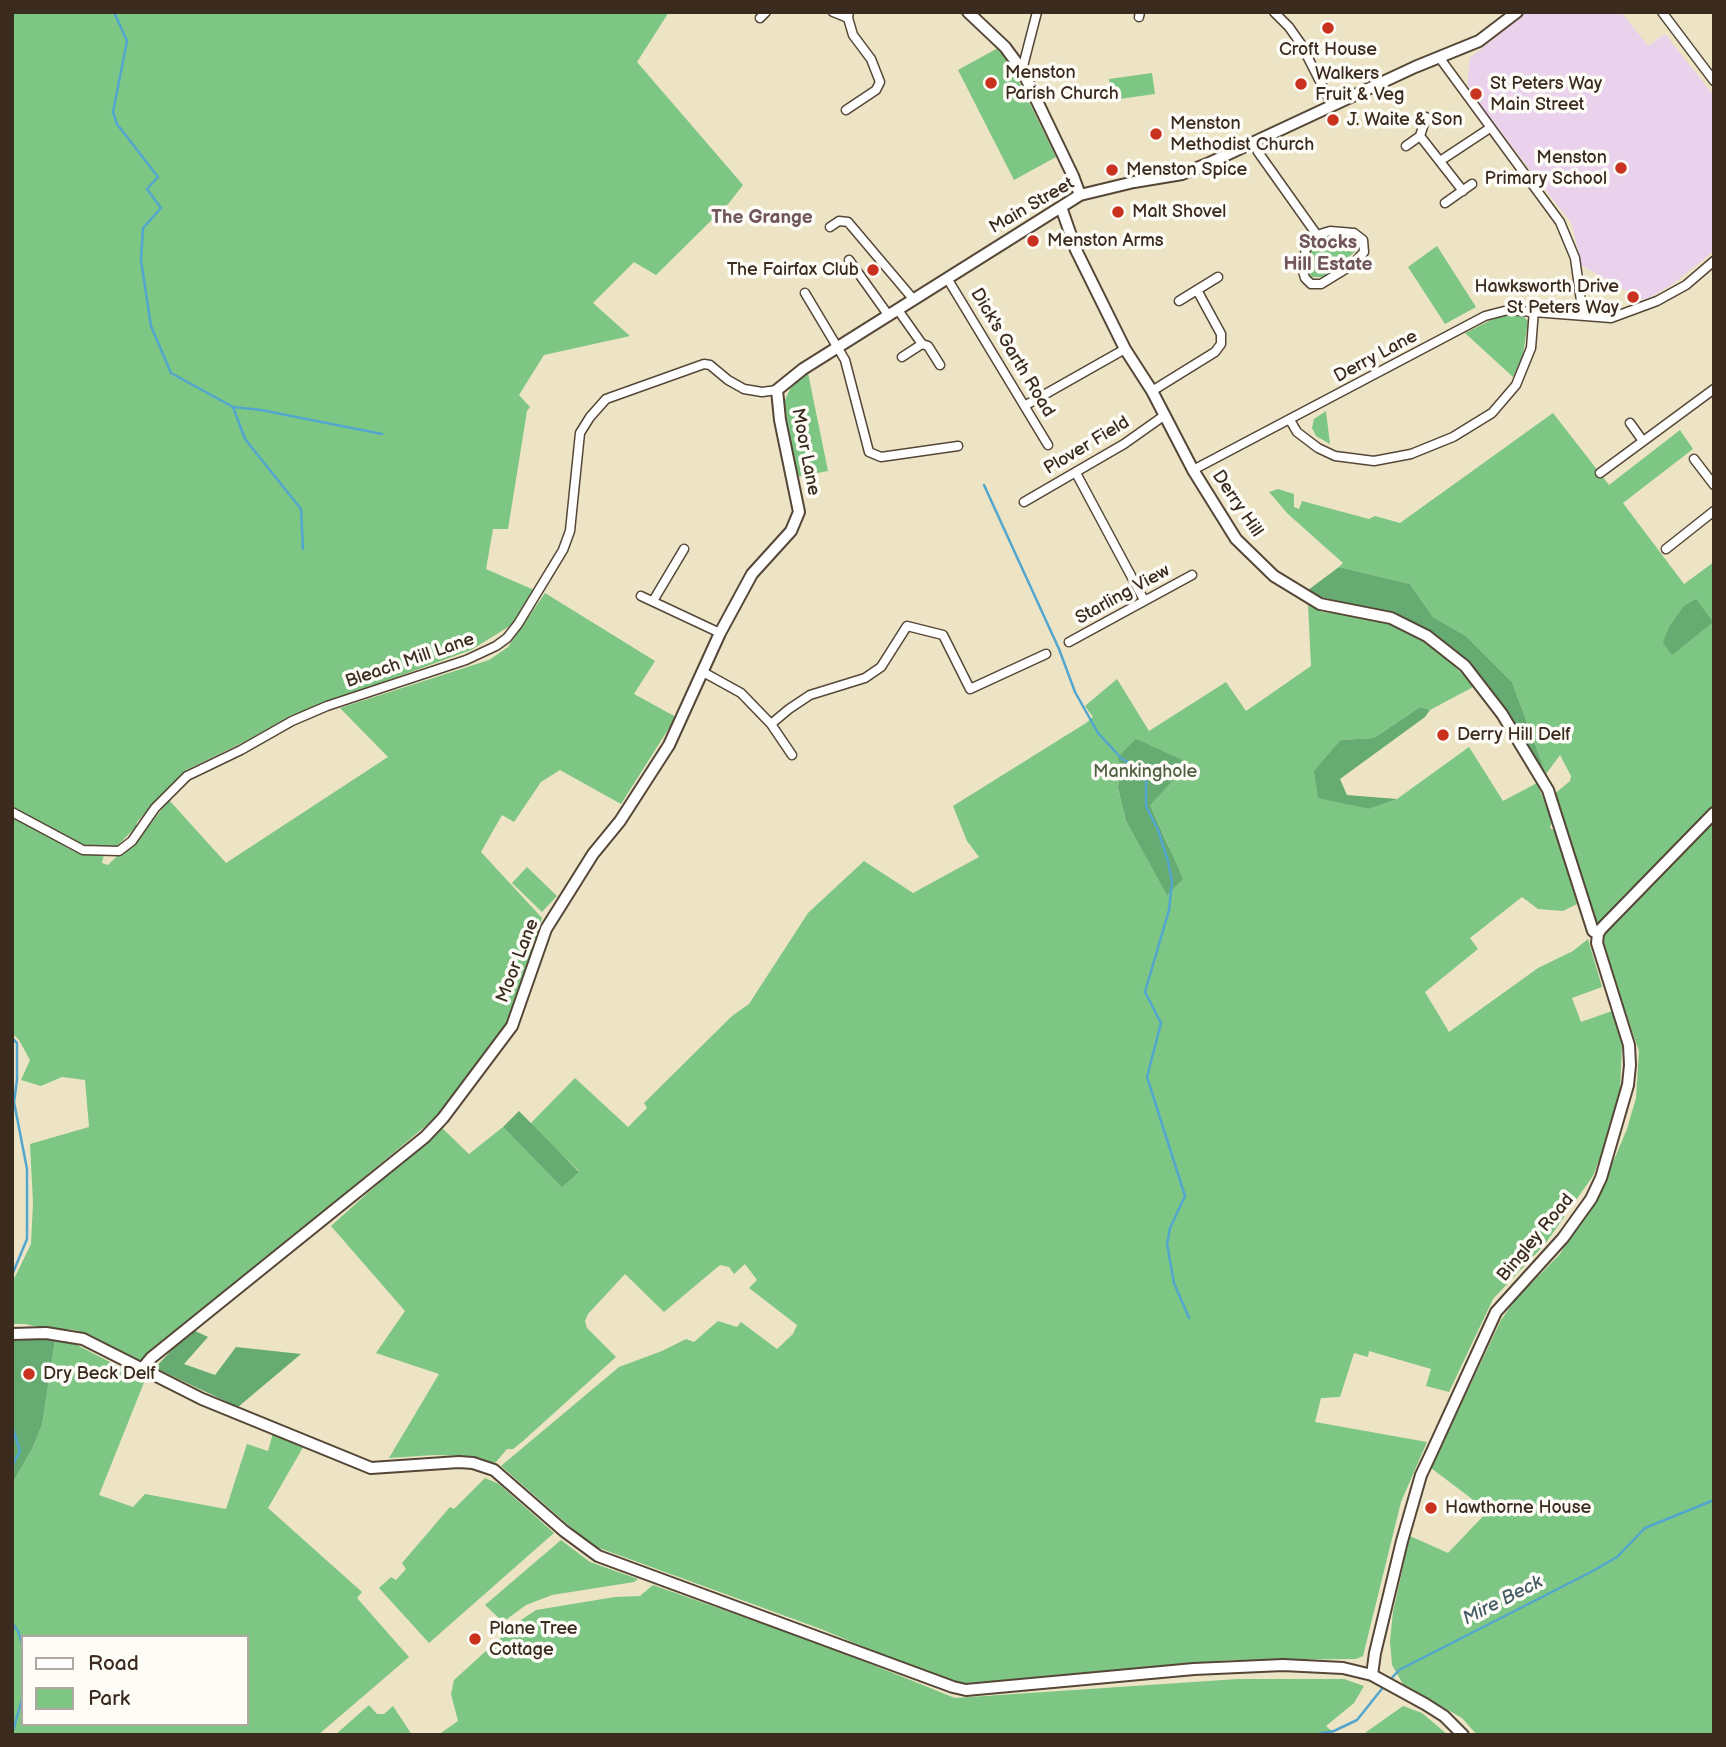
<!DOCTYPE html>
<html>
<head>
<meta charset="utf-8">
<style>
  body { margin:0 }
  #map { position:relative; width:1726px; height:1747px; overflow:hidden; background:#ece4c5; font-family:"Balsamiq Sans",sans-serif }
  canvas { display:block }
  .frame { position:absolute; inset:0; border:14px solid #3b2a1e; pointer-events:none }
  .legend { position:absolute; left:21px; top:1635px; width:228px; height:91px; box-sizing:border-box; background:#fdfcf7; border:2px solid #afa8a0; margin:0; padding:9px 12px; list-style:none; font-size:21px; color:#3b2a1e }
  .legend li { display:flex; align-items:center; gap:14px; height:35px }
  .legend b { width:35px; border:2px solid #afa8a0 }
</style>
</head>
<body>
<div id="map">
<canvas width="1726" height="1747"></canvas>
<div class="frame"></div>
<ul class="legend">
<li><b style="height:9px;background:#fff"></b>Road</li>
<li><b style="height:19px;background:#7ec683"></b>Park</li>
</ul>
</div>
<script>
const c = document.querySelector('canvas').getContext('2d');
c.lineJoin = 'round';
function fillPath(path, color) { c.fillStyle = color; c.fill(path, 'evenodd'); }
const shape = rows => new Path2D(rows.map(r => 'M' + r).join(''));
function stroke(path, color, width, dash) { c.strokeStyle = color; c.lineWidth = width; c.lineCap = dash ? 'butt' : 'round'; c.setLineDash(dash || []); c.stroke(path); }
function label(font, color, halo, rows, align = 'center') {
  c.font = font + ' "Balsamiq Sans",sans-serif'; c.lineWidth = 7; c.setLineDash([]); c.textBaseline = 'middle'; c.strokeStyle = halo; c.fillStyle = color; for (const [text, x, y, turn = 0] of rows) {
    c.save(); c.translate(x, y); c.rotate((+turn || 0) * Math.PI / 180); c.textAlign = isNaN(turn) ? turn : align; if (halo) c.strokeText(text, 0, 0); c.fillText(text, 0, 0); c.restore();
  }
}
const built = shape([
  [1527,12,1621,12,1648,46,1665,34,1714,96,1714,251,1673,284,1650,297,1642,300,1581,265,1572,224,1486,113,1467,84,1470,58]
]);
const green = shape([
  [12,12,669,12,637,62,743,185,729,203,656,275,634,262,593,303,630,336,544,355,519,395,530,407,527,411,508,529,493,529,486,569,534,590,513,624,471,650,290,716,244,742,186,770,137,822,136,827,116,847,81,845,12,806],
  [998,48,1013,69,1056,157,1014,180,958,70],
  [1152,73,1155,94,1112,100,1109,79],
  [1329,234,1355,239,1358,245,1356,251,1324,277,1312,277,1308,273,1309,252,1321,237],
  [1437,246,1476,307,1445,324,1408,267],
  [1510,314,1522,315,1528,321,1523,355,1513,377,1465,333,1499,316],
  [808,373,828,471,797,477,784,402,791,387],
  [1326,411,1330,444,1316,436,1312,428,1314,419],
  [1553,413,1609,485,1680,430,1693,449,1623,503,1684,584,1714,562,1714,806,1599,923,1595,924,1552,796,1570,781,1571,776,1560,755,1546,774,1512,682,1466,636,1433,617,1410,584,1339,567,1343,563,1288,514,1269,492,1278,489,1294,494,1294,507,1299,509,1302,501,1369,519,1375,516,1400,523],
  [545,593,655,661,634,694,676,717,621,804,560,770,541,782,514,822,502,815,481,852,542,918,508,1030,434,1119,144,1361,134,1360,82,1337,79,1331,69,1329,65,1333,25,1324,12,1324,12,1283,31,1244,33,1203,30,1144,89,1127,85,1080,62,1077,41,1086,21,1080,30,1060,19,1040,12,1033,12,817,75,852,104,854,102,863,108,865,119,854,125,852,135,844,169,800,226,863,388,757,340,708,489,660,508,647],
  [1308,604,1322,612,1391,618,1428,641,1475,686,1430,710,1420,707,1374,738,1341,740,1319,797,1369,809,1397,799,1469,747,1503,801,1537,783,1552,821,1550,828,1556,831,1577,904,1563,911,1538,909,1522,897,1470,938,1478,949,1425,992,1449,1032,1538,968,1573,951,1588,939,1602,987,1572,998,1581,1022,1612,1011,1622,1044,1620,1092,1611,1128,1593,1176,1545,1244,1493,1299,1449,1392,1426,1386,1431,1369,1369,1351,1368,1357,1354,1353,1340,1397,1321,1398,1315,1422,1427,1442,1401,1502,1363,1656,1356,1659,1229,1660,960,1684,940,1679,821,1629,591,1545,501,1466,619,1367,662,1351,686,1339,694,1342,718,1321,737,1327,741,1322,777,1349,793,1334,797,1325,749,1288,757,1280,745,1264,734,1274,729,1267,720,1265,664,1312,625,1274,588,1314,585,1321,587,1328,616,1357,523,1441,513,1449,507,1449,496,1462,492,1463,467,1456,434,1455,389,1458,439,1374,376,1353,405,1311,331,1226,441,1127,469,1154,503,1127,562,1186,579,1171,530,1124,575,1078,628,1127,647,1108,644,1103,732,1016,749,1004,808,913,864,861,913,893,979,857,967,841,953,806,1086,723,1093,717,1085,706,1117,679,1149,731,1226,682,1246,711,1311,666],
  [1118,757,1150,805,1169,847,1167,894,1126,821,1118,788],
  [1714,818,1714,1735,1477,1735,1462,1718,1403,1684,1392,1665,1390,1641,1393,1612,1410,1536,1448,1553,1488,1511,1431,1468,1501,1320,1516,1299,1560,1254,1608,1174,1627,1129,1636,1098,1639,1051,1604,950,1603,938,1605,930],
  [527,867,557,896,542,912,512,883],
  [55,1341,75,1344,145,1380,99,1495,133,1507,145,1494,226,1509,247,1444,268,1451,273,1433,305,1444,268,1508,362,1592,357,1598,409,1657,318,1735,12,1735,12,1484,32,1449,42,1425],
  [23,1637,247,1637,247,1724,23,1724],
  [485,1478,499,1484,554,1533,429,1643,379,1588,391,1577,396,1580,406,1569,402,1563,450,1507,454,1509],
  [561,1540,590,1562,638,1579,634,1582,552,1595,526,1605,503,1622,485,1605],
  [653,1585,826,1646,955,1698,1238,1679,1344,1679,1364,1686,1354,1703,1326,1726,1336,1735,438,1735,458,1721,451,1694,454,1680,518,1622,536,1610,615,1597,640,1596],
  [369,1705,377,1714,384,1714,393,1706,412,1735,335,1735],
  [1403,1706,1422,1713,1448,1735,1362,1735]
]);
const forest = shape([
  [1339,567,1410,584,1433,617,1466,636,1512,682,1546,774,1493,692,1469,663,1447,644,1404,617,1304,593],
  [1696,599,1713,622,1672,655,1663,643,1669,627,1684,606],
  [1420,707,1430,710,1425,717,1340,779,1347,795,1397,799,1369,809,1318,798,1314,771,1341,740,1374,738],
  [1136,739,1189,763,1150,805,1183,879,1167,895,1126,821,1118,788,1119,771,1118,757],
  [519,1111,579,1172,562,1187,503,1127],
  [191,1329,208,1337,184,1364,215,1375,236,1347,301,1354,238,1407,155,1368],
  [41,1338,55,1341,42,1425,32,1449,12,1484,12,1341]
]);
const stream = shape([
  [114,12,127,41,113,112,117,124,158,177,147,189,161,208,143,228,141,260,151,326,171,373,233,407,261,410,382,434],
  [233,407,245,439,301,509,303,549],
  [984,485,1059,649,1075,692,1098,733,1121,758,1146,773,1146,806,1158,830,1168,861,1172,882,1169,910,1145,992,1161,1023,1147,1077,1185,1196,1170,1228,1167,1244,1174,1283,1189,1318],
  [12,1038,17,1043,17,1080,14,1102,27,1169,27,1239,12,1275],
  [12,1426,20,1451,12,1466],
  [12,1623,18,1631,23,1647],
  [1390,1680,1399,1670,1591,1572,1617,1557,1645,1528,1714,1500],
  [12,1734,23,1696],
  [1313,1735,1334,1731,1357,1720,1385,1685]
]);
const street = shape([
  [833,12,848,18],
  [1274,12,1289,27,1301,44,1332,105],
  [1662,12,1714,81],
  [1139,17,1140,12],
  [760,18,766,12],
  [1439,57,1560,222,1575,258,1583,315],
  [1022,70,1037,12],
  [846,110,876,90,880,82,871,59,853,35,848,18,849,12],
  [1426,117,1420,136,1463,191],
  [1254,143,1258,152,1317,235,1330,231,1354,233,1363,240,1364,252,1352,265,1321,284,1311,284,1305,278,1302,268,1306,249,1317,235],
  [1406,146,1420,136],
  [1440,161,1490,128],
  [1445,203,1472,184],
  [830,227,839,221,848,222,914,300],
  [849,260,889,316],
  [947,278,1048,445],
  [805,293,845,360,869,452,881,457,958,446],
  [1179,301,1218,277],
  [898,310,922,344,928,346,940,365],
  [902,357,922,344],
  [1152,391,1215,352,1221,344,1221,334,1197,290],
  [1026,405,1125,349],
  [1290,420,1297,432,1318,448,1335,456,1374,461,1411,454,1453,437,1492,413,1516,385,1531,348,1534,310],
  [1630,423,1643,441],
  [1694,459,1714,485],
  [1193,470,1485,316,1508,310,1611,318,1657,301,1686,285,1714,261],
  [1076,473,1144,600],
  [1600,473,1714,389],
  [1024,502,1124,444,1165,415],
  [1666,549,1714,511],
  [641,596,720,633],
  [653,601,684,549],
  [1069,642,1192,575],
  [703,672,741,693,771,724,789,709,810,695,865,678,881,667,907,626,943,635,970,689,1046,654],
  [771,724,792,755],
  [12,812,83,850,119,851,132,841,155,808,187,776,241,750,292,721,327,706,466,660,496,646,507,638,518,624,563,550,570,531,580,433,590,417,606,399,704,364,710,365,728,380,744,389,762,392,777,390]
]);
const secondary = shape([
  [968,12,1005,47,1022,70,1073,176,1080,195],
  [1061,207,1076,250,1125,349,1152,391,1193,470,1236,539,1274,576,1320,604,1391,618,1427,636,1465,666,1502,714,1548,790,1593,931,1598,934],
  [12,1334,46,1333,83,1339,202,1399,371,1468,459,1462,473,1463,494,1470,564,1531,598,1556,953,1687,966,1690,1194,1669,1283,1665,1343,1668,1372,1675,1425,1704,1444,1716,1463,1735],
  [142,1369,151,1358,425,1137,443,1118,512,1026,546,929,593,854,620,821,669,745,720,633,752,574,791,531,799,512,780,420,777,390,803,369,1080,195,1134,182,1182,174,1207,164,1415,67,1479,41,1517,12],
  [1372,1675,1375,1653,1402,1541,1421,1475,1430,1456,1496,1312,1563,1238,1591,1199,1601,1178,1628,1085,1630,1065,1629,1045,1597,943,1598,934,1601,929,1714,813]
]);
const markers = [
  [1328,28,7,"#c8321e"],
  [991,83,7,"#c8321e"],
  [1301,84,7,"#c8321e"],
  [1476,94,7,"#c8321e"],
  [1333,120,7,"#c8321e"],
  [1156,134,7,"#c8321e"],
  [1621,168,7,"#c8321e"],
  [1112,170,7,"#c8321e"],
  [1118,212,7,"#c8321e"],
  [1033,241,7,"#c8321e"],
  [873,270,7,"#c8321e"],
  [1633,297,7,"#c8321e"],
  [1443,735,7,"#c8321e"],
  [29,1374,7,"#c8321e"],
  [1431,1508,7,"#c8321e"],
  [475,1639,7,"#c8321e"]
];
const poiNames = [
  ["Croft House",1328,50,"center"],
  ["Menston",1005,73],
  ["Parish Church",1005,94],
  ["Walkers",1315,74],
  ["Fruit & Veg",1315,95],
  ["St Peters Way",1490,84],
  ["Main Street",1490,105],
  ["J. Waite & Son",1347,120],
  ["Menston",1170,124],
  ["Methodist Church",1170,145],
  ["Menston",1607,158,"right"],
  ["Primary School",1607,179,"right"],
  ["Menston Spice",1126,170],
  ["Malt Shovel",1132,212],
  ["Menston Arms",1047,241],
  ["The Fairfax Club",859,270,"right"],
  ["Hawksworth Drive",1619,287,"right"],
  ["St Peters Way",1619,308,"right"],
  ["Derry Hill Delf",1457,735],
  ["Dry Beck Delf",43,1374],
  ["Hawthorne House",1445,1508],
  ["Plane Tree",489,1629],
  ["Cottage",489,1650]
];
const streetNames = [
  ["Main Street",1032,206,-30],
  ["Dick's Garth Road",1012,353,59],
  ["Derry Lane",1376,357,-28],
  ["Plover Field",1087,446,-31],
  ["Moor Lane",805,452,79],
  ["Derry Hill",1237,504,56],
  ["Starling View",1123,595,-29],
  ["Bleach Mill Lane",410,661,-19],
  ["Moor Lane",518,961,-69],
  ["Bingley Road",1536,1238,-50]
];
const parkNames = [
  ["Mankinghole",1145,772]
];
const neighbourhoodNames = [
  ["The Grange",762,218],
  ["Stocks",1328,243],
  ["Hill Estate",1328,265]
];
const waterNames = [
  ["Mire Beck",1503,1601,-27]
];
fillPath(built, '#ead1ec');
fillPath(green, '#7ec683');
fillPath(forest, '#66ab71');
stroke(stream, '#53a6ce', 2.5);
stroke(street, '#564637', 11);
stroke(secondary, '#564637', 14);
stroke(street, '#fff', 8);
stroke(secondary, '#fff', 10);
for (const [x, y, r, color] of markers) { const dot = new Path2D(); dot.arc(x, y, r, 0, 2 * Math.PI); c.fillStyle = color; c.fill(dot); stroke(dot, '#fdfcf7', 2.5); }
label('18px', '#3b2a1e', '#fdfcf7', poiNames, 'left');
label('18px', '#3b2a1e', '#fdfcf7', streetNames);
label('18px', '#526141', '#fdfcf7', parkNames);
label('bold 19px', '#71565e', '#fdfcf7', neighbourhoodNames);
label('italic 19px', '#455c64', '#fdfcf7', waterNames);
</script>
</body>
</html>
